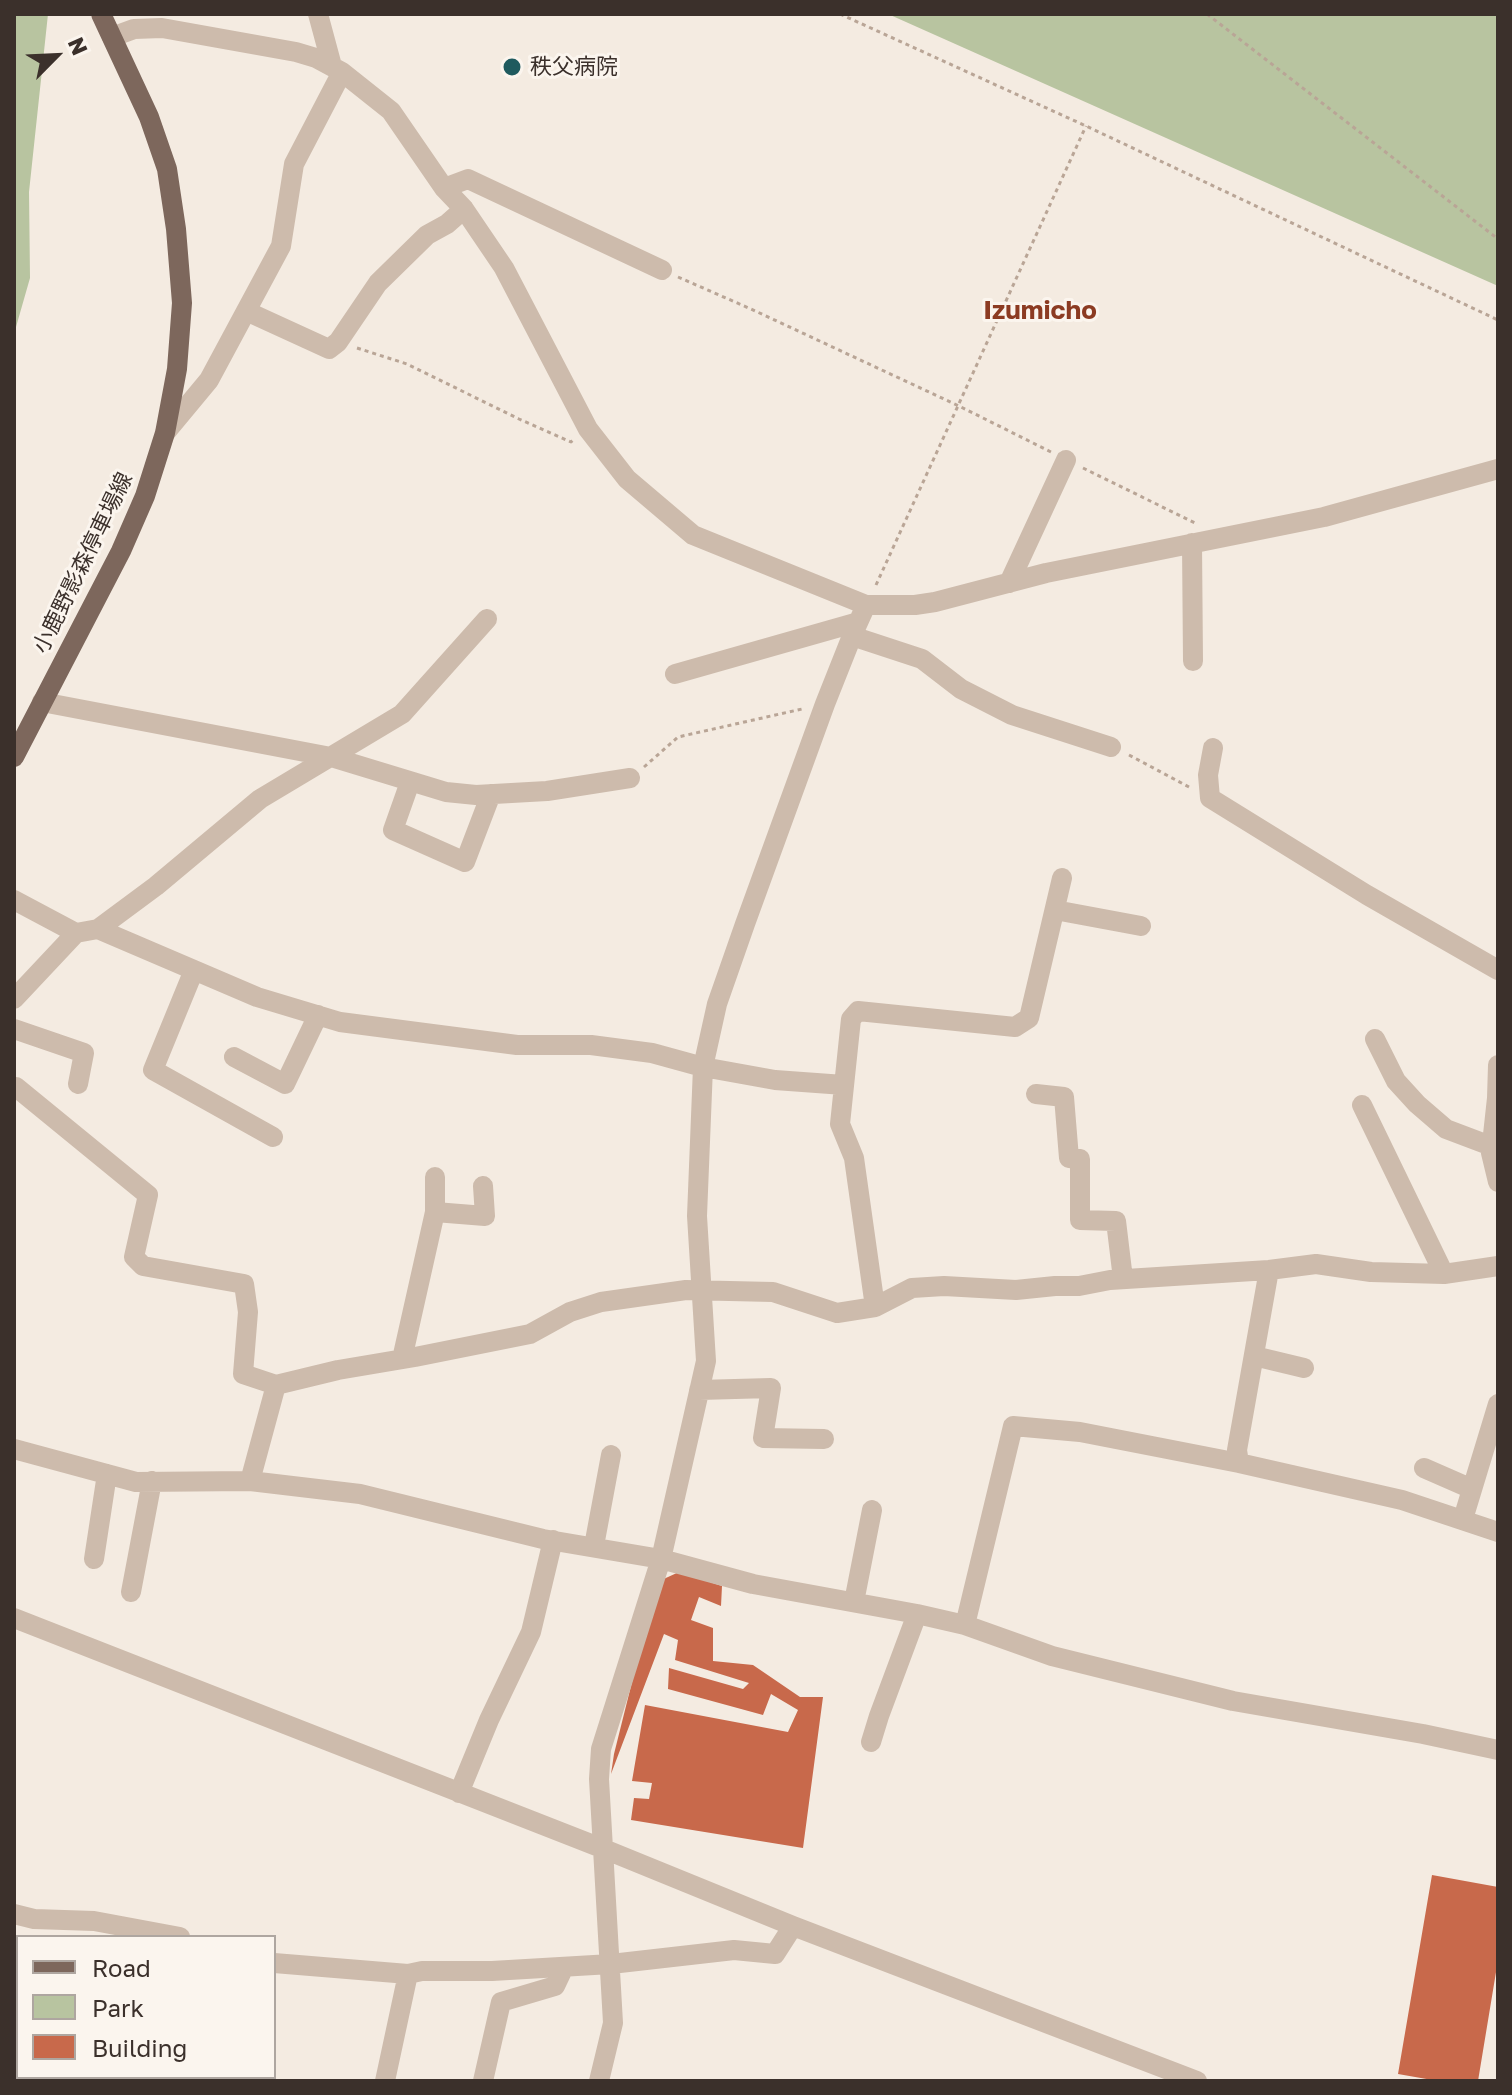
<!DOCTYPE html>
<html>
<head>
<meta charset="utf-8">
<style>
  body { margin:0 }
  #map { position:relative; width:1512px; height:2095px; overflow:hidden; background:#f4ebe1; font-family:"Golos Text",sans-serif }
  canvas { display:block }
  .frame { position:absolute; inset:0; border:16px solid #3b302b; pointer-events:none }
  .legend { position:absolute; left:16px; top:1935px; width:260px; height:144px; box-sizing:border-box; background:#fbf5ee; border:2px solid #aea6a0; margin:0; padding:10px 14px; list-style:none; font-size:24px; color:#3b302b }
  .legend li { display:flex; align-items:center; gap:16px; height:40px }
  .legend b { width:40px; border:2px solid #aea6a0 }
  .north { position:absolute; left:16px; top:16px; width:80px; height:80px; -webkit-text-stroke:6px #fbf5ee; paint-order:stroke; rotate:66deg; font-size:22px; font-weight:700; line-height:32px; text-align:center; color:#3b302b }
  .north::after { content:''; display:block; margin:auto; width:28px; height:36px; background:#3b302b; clip-path:polygon(50% 0,100% 100%,50% 72%,0 100%) }
</style>
</head>
<body>
<div id="map">
<canvas width="1512" height="2095"></canvas>
<div class="frame"></div>
<ul class="legend">
<li><b style="height:10px;background:#7d675c"></b>Road</li>
<li><b style="height:22px;background:#b8c4a0"></b>Park</li>
<li><b style="height:22px;background:#c8694b"></b>Building</li>
</ul>
<div class="north">N</div>
</div>
<script>
const c = document.querySelector('canvas').getContext('2d');
c.lineJoin = 'round';
function fillPath(path, color) { c.fillStyle = color; c.fill(path, 'evenodd'); }
const shape = rows => new Path2D(rows.map(r => 'M' + r).join(''));
function stroke(path, color, width, dash) { c.strokeStyle = color; c.lineWidth = width; c.lineCap = dash ? 'butt' : 'round'; c.setLineDash(dash || []); c.stroke(path); }
function label(font, color, halo, rows, align = 'center') {
  c.font = font + ' "Golos Text","Noto Sans JP",sans-serif'; c.lineWidth = 6; c.setLineDash([]); c.textBaseline = 'middle'; c.strokeStyle = halo; c.fillStyle = color; for (const [text, x, y, turn = 0] of rows) {
    c.save(); c.translate(x, y); c.rotate((+turn || 0) * Math.PI / 180); c.textAlign = isNaN(turn) ? turn : align; if (halo) c.strokeText(text, 0, 0); c.fillText(text, 0, 0); c.restore();
  }
}
const green = shape([
  [14,14,48,14,29,192,30,278,14,334],
  [888,14,1498,14,1498,286]
]);
const building = shape([
  [679,1572,722,1586,721,1606,699,1597,691,1620,713,1628,713,1661,753,1665,800,1697,823,1697,803,1848,631,1820,634,1798,649,1799,652,1783,632,1781,645,1705,788,1732,798,1710,771,1694,763,1715,668,1689,669,1668,743,1689,749,1683,675,1660,678,1640,664,1634,611,1774,614,1754,657,1582],
  [1432,1875,1498,1887,1498,1960,1478,2081,1438,2081,1398,2074]
]);
const path = shape([
  [840,14,1086,126,1498,320],
  [1207,14,1498,239],
  [678,277,751,309,959,406,1051,452],
  [357,348,407,364,519,419,571,442,573,440],
  [1083,468,1195,523],
  [876,585,1086,126],
  [1129,755,1189,787],
  [644,767,678,737,802,709]
]);
const minor = shape([
  [318,14,332,66],
  [112,37,134,29,162,28,296,52,316,58,342,72,391,111,444,188,464,209,504,268,588,429,627,479,693,535,866,605,915,605,935,602,1046,573,1324,517,1498,469],
  [444,188,468,179,662,270],
  [246,311,329,349,338,342,378,283,427,235,447,224,464,209],
  [165,433,209,380,281,246,294,164,342,72],
  [1192,543,1193,661],
  [1009,583,1066,460],
  [852,636,922,659,961,689,1012,715,1111,747],
  [675,674,858,622],
  [42,702,331,757,446,792,476,795,547,791,630,778],
  [1213,748,1208,775,1210,798,1367,895,1498,970],
  [410,782,393,830,465,862,491,794],
  [14,900,76,933,98,929,156,886,260,799,402,714,487,619],
  [1055,910,1141,926],
  [98,929,257,997,340,1022,517,1045,591,1045,652,1053,703,1067,775,1080,844,1085],
  [194,970,153,1070,273,1137],
  [14,999,76,933],
  [14,1029,84,1053,78,1084],
  [1375,1039,1396,1081,1417,1104,1446,1129,1491,1146,1498,1146],
  [234,1057,285,1084,318,1015],
  [1498,1065,1497,1098,1491,1153,1498,1182],
  [14,1087,16,1087,148,1195,134,1257,143,1266,244,1284,248,1312,243,1374,276,1385,338,1370,415,1357,530,1334,570,1312,601,1302,686,1290,773,1292,837,1313,875,1307,912,1288,944,1286,1016,1290,1055,1286,1079,1286,1110,1280,1269,1270,1316,1264,1371,1272,1444,1274,1498,1266],
  [1036,1094,1064,1097,1069,1158,1080,1159,1080,1220,1116,1221,1123,1279],
  [1362,1105,1444,1274],
  [435,1212,485,1216,483,1186],
  [875,1307,854,1158,840,1124,851,1019,858,1011,1015,1027,1029,1018,1062,878],
  [1254,1356,1304,1368],
  [402,1359,435,1212,435,1177],
  [699,1390,771,1388,763,1438,824,1439],
  [14,1449,136,1482,250,1481,360,1494,543,1539,661,1559,753,1584,917,1614,965,1625,1052,1656,1233,1701,1423,1734,1498,1750],
  [1239,1463,1402,1500,1498,1532],
  [1424,1468,1472,1489],
  [250,1481,276,1385],
  [1463,1519,1498,1404],
  [594,1546,611,1455],
  [94,1559,107,1474],
  [131,1592,152,1481],
  [854,1602,872,1510],
  [14,1618,604,1849,793,1926,1197,2081],
  [965,1625,1013,1426,1080,1432,1239,1463,1237,1450,1269,1270],
  [871,1742,879,1716,917,1614],
  [459,1793,489,1720,531,1632,553,1540],
  [14,1914,34,1919,94,1921,180,1937],
  [274,1963,408,1974,422,1971,492,1971,611,1964,734,1950,775,1954,793,1926],
  [133,2081,137,2077],
  [385,2081,408,1974],
  [483,2081,501,2002,555,1986,564,1967],
  [599,2081,613,2023,599,1779,601,1749,661,1559,706,1361,697,1216,703,1067,717,1004,745,924,825,704,852,636,866,605]
]);
const major = shape([
  [14,757,121,551,145,496,165,433,177,369,182,303,176,229,167,169,149,117,101,14]
]);
const markers = [
  [512,67,10,"#1f5a5e"]
];
const poiNames = [
  ["秩父病院",530,67]
];
const streetNames = [
  ["小鹿野影森停車場線",83,563,-64]
];
const quarterNames = [
  ["Izumicho",1040,311]
];
fillPath(green, '#b8c4a0');
fillPath(building, '#c8694b');
stroke(path, '#b9a596', 3, [4, 4]);
stroke(minor, '#cdbbac', 20);
stroke(major, '#7d675c', 20);
for (const [x, y, r, color] of markers) { const dot = new Path2D(); dot.arc(x, y, r, 0, 2 * Math.PI); c.fillStyle = color; c.fill(dot); stroke(dot, '#fbf5ee', 3); }
label('22px', '#3b302b', '#fbf5ee', poiNames, 'left');
label('22px', '#3b302b', '#fbf5ee', streetNames);
label('bold 26px', '#8c3b22', '#fbf5ee', quarterNames);
</script>
</body>
</html>
